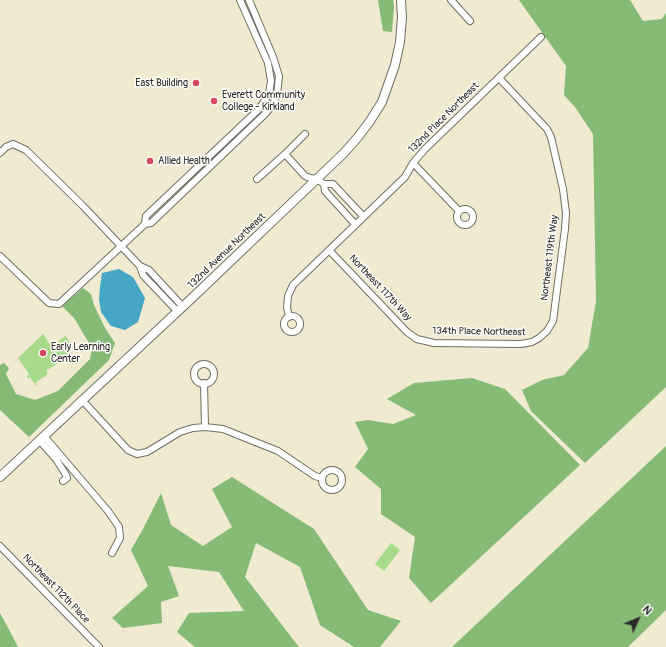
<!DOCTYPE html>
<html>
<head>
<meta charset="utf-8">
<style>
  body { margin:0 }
  #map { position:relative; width:666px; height:647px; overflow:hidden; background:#efead0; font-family:Pangolin,sans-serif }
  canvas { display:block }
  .north { position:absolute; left:618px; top:599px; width:40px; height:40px; -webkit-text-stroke:3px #fdfcf7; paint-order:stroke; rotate:46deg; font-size:11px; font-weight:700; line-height:16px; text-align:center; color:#2b2b2b }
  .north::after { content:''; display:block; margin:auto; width:14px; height:18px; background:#2b2b2b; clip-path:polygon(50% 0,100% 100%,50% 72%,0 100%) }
</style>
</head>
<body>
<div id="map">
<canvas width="666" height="647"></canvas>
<div class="north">N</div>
</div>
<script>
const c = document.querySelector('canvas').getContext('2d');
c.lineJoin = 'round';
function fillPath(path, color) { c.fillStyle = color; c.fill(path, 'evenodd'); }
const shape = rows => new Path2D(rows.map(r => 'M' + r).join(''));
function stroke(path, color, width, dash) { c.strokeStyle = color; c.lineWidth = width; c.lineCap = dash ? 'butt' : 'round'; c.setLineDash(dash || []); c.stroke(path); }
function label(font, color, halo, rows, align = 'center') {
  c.font = font + ' Pangolin,sans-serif'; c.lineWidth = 3; c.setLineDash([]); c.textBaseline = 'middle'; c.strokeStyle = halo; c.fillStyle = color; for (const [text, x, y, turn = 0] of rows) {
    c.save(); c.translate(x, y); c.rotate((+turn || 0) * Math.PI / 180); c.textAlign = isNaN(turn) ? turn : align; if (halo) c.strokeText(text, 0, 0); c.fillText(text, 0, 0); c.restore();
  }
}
const green = shape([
  [43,334,51,346,64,337,65,335,73,347,68,351,70,353,59,360,57,364,47,370,47,375,36,382,37,387,30,377,28,379,27,376,29,374,18,358],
  [391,543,400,550,384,571,375,564]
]);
const forest = shape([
  [378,0,393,0,394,6,392,32,383,31],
  [519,0,630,0,643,21,662,19,666,13,666,387,585,463,531,411,522,390,542,380,564,375,588,348,596,301,593,134,575,107,564,95,566,66],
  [83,288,91,294,94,305,105,328,115,343,109,360,29,437,0,410,0,365,4,363,9,368,6,374,16,394,35,400,58,391,90,359,92,348,74,318,62,306],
  [472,378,505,389,580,465,431,603,409,578,415,537,381,514,381,489,355,467,368,449,355,422,368,420,393,424,416,415,387,399,414,383],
  [666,446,666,610,628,647,452,647],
  [232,477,314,529,368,610,401,621,380,647,354,647,320,625,300,567,256,543,245,577,299,647,195,647,177,632,189,613,244,611,219,572,168,566,179,596,161,602,162,623,123,628,112,618,148,586,131,550,143,529,161,493,171,525,203,546,232,527,212,489],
  [0,613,13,637,18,647,0,647]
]);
const water = shape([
  [119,269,133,277,145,298,138,322,125,330,111,326,101,312,99,299,100,287,102,273]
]);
const minor = shape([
  [451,0,470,21],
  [0,153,6,147,13,144,26,150,83,206,140,266],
  [285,154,305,176,310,178,317,179,324,184,333,184,363,216],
  [413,163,459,211],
  [257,179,285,154,305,134],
  [324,184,325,191,355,224],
  '457 217a8 8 0 1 1 16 0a8 8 0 1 1-16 0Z',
  [145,224,146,216,258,110,264,102,269,94,271,81,268,63,240,0],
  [329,250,407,332,417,339,434,343,521,344,532,342,539,338,547,331,553,321,565,229,566,213,563,189,551,137,547,129,499,78],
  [0,256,49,303,59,304,145,224,151,223,266,113,273,104,277,95,279,76,273,57,249,0],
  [178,312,143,275,140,266,149,270,183,307],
  '284 324a8 8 0 1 1 16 0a8 8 0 1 1-16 0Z',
  [289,317,287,307,288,296,293,285,405,177,413,163,425,149,541,37],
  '194 374a10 10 0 1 1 20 0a10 10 0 1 1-20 0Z',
  [204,383,205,427,223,429,278,451,315,476,322,478],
  [82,400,128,450,137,454,147,452,180,432,193,428,205,427],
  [44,436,108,511,119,527,120,538,112,553],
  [39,440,56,459,66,475,67,478,63,481],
  '322 480a10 10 0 1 1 20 0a10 10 0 1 1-20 0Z',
  [0,546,99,647]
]);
const tertiary = shape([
  [0,477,191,299,344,153,358,137,370,121,382,102,395,65,400,42,402,17,401,0]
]);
const markers = [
  [196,83,4,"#d1495b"],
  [214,101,4,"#d1495b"],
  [150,161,4,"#d1495b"],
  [43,353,4,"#d1495b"]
];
const poiNames = [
  ["East Building",188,83,"right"],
  ["Everett Community",222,95],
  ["College - Kirkland",222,107],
  ["Allied Health",158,161],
  ["Early Learning",51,347],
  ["Center",51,359]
];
const streetNames = [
  ["132nd Place Northeast",444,118,-45],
  ["132nd Avenue Northeast",227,251,-44],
  ["Northeast 119th Way",550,258,-83],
  ["Northeast 117th Way",380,288,47],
  ["134th Place Northeast",479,332,1],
  ["Northeast 112th Place",56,589,46]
];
fillPath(green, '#a7db8a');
fillPath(forest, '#85bb76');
fillPath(water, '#45a6c5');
stroke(minor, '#706e65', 8);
stroke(tertiary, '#706e65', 10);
stroke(minor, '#fff', 6);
stroke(tertiary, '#fff', 8);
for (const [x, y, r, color] of markers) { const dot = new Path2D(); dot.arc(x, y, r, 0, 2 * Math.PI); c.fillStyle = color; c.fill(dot); stroke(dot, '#fdfcf7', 1.5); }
label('10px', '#2b2b2b', '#fdfcf7', poiNames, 'left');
label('10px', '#2b2b2b', '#fdfcf7', streetNames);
</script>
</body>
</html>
